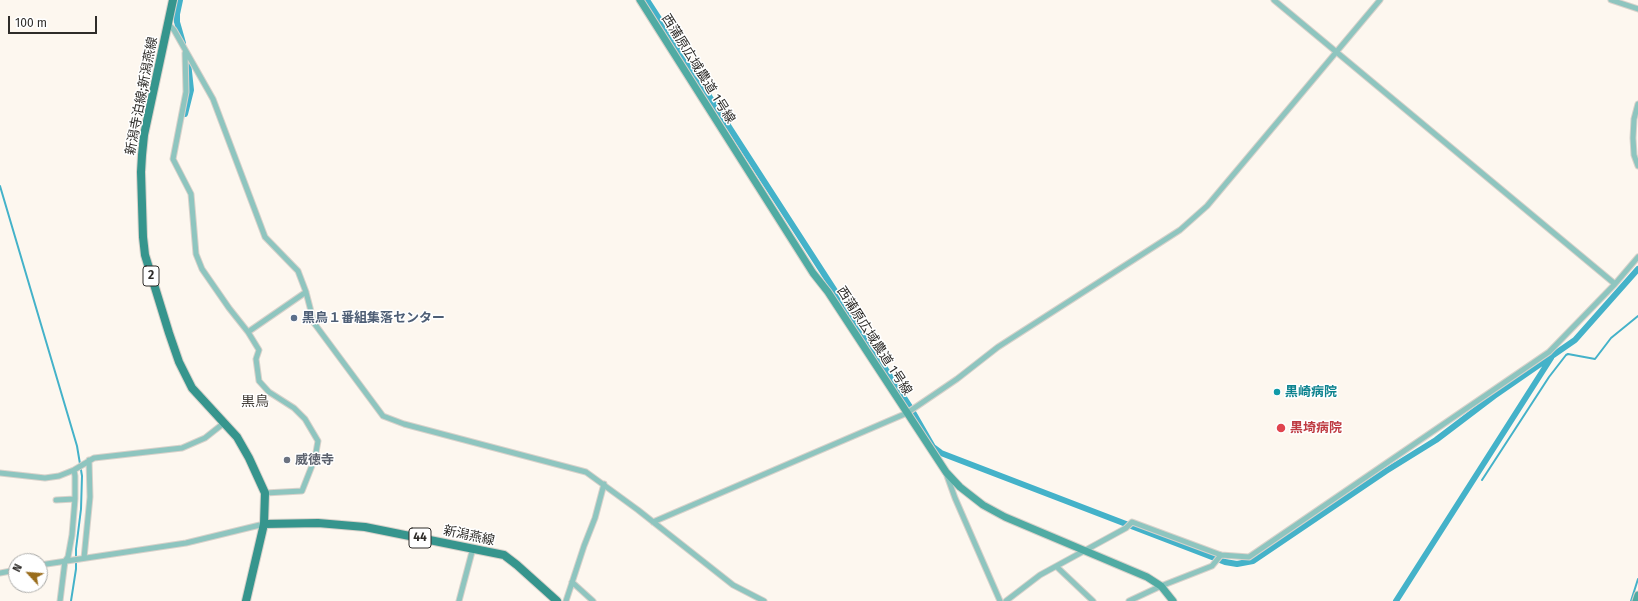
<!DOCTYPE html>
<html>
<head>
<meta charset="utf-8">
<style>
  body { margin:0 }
  #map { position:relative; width:1638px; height:601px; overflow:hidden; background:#fdf7ef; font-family:"Fira Sans",sans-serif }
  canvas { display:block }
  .north { position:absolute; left:8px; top:553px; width:40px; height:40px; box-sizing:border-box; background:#fff; border:1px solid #ababa9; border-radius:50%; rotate:296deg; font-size:11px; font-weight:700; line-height:16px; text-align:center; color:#2e2c29 }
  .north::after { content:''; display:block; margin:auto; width:14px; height:18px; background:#996c1b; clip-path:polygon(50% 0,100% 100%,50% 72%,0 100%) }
  .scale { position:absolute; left:8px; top:16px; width:89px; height:18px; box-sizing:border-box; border:2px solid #2e2c29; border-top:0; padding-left:5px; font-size:12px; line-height:14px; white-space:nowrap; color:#2e2c29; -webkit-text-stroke:3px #fff; paint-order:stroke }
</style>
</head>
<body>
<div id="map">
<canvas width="1638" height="601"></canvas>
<div class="north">N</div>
<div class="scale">100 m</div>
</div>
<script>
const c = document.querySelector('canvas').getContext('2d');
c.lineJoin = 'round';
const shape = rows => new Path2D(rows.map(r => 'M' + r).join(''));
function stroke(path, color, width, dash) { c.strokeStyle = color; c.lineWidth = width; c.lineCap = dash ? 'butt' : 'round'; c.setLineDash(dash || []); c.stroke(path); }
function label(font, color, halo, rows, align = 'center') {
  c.font = font + ' "Fira Sans","Noto Sans JP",sans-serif'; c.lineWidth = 3; c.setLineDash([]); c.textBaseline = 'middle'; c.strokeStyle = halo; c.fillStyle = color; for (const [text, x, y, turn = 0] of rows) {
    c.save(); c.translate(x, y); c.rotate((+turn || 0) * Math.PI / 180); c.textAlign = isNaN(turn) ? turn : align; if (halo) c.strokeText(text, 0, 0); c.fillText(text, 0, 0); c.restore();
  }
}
const stream = shape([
  [0,186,77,446,82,476,81,509,76,549,76,569,71,601],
  [1482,480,1549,377,1566,355,1568,354,1595,359,1611,338,1638,316],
  [1631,601,1638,579]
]);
const canal = shape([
  [180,0,177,14,177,22,183,43],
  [647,0,910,407,933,447,941,453,1225,562,1237,564,1253,561,1386,471,1436,440,1494,396,1575,340,1638,269],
  [185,114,191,90,188,62,186,54],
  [1396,601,1551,358]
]);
const street = shape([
  [1274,0,1615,284],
  [1611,0,1638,9],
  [168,24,174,30,213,99,265,237,298,271,306,292,314,323,383,416,404,424,586,472,638,510,733,585,764,601],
  [185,53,186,92,173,159,191,194,196,254,202,269,229,308,248,332,259,350,256,359,259,381,269,392,294,408,305,419,318,441,315,458,302,491,265,493],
  [1638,104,1634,119,1633,138,1634,155,1638,166],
  [248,332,306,292],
  [0,473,45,478,59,476,74,470,94,458,182,448,205,438,224,423],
  [946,473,955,498,1000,601],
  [56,500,75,499,75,476,74,470],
  [653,522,907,413,957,379,998,347,1180,230,1207,206,1380,0],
  [84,558,90,497,89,460],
  [40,565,186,543,264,524],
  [1057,567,1093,601],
  [0,573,16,570],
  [572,582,593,601],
  [60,601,65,561,68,557,72,535,75,499],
  [459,601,473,548],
  [566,601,584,546,595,518,604,484],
  [1006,601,1040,575,1126,528,1132,522,1221,555,1249,557,1549,352,1615,284,1638,257],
  [1129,601,1161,586,1212,566,1221,555]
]);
const secondary = shape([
  [640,0,813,273,828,292,946,472,960,487,983,505,1005,517,1147,577,1161,586,1173,601],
  [1636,601,1638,595]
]);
const primary = shape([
  [173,0,144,135,142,155,141,172,143,237,145,255,169,333,179,362,192,388,237,437,249,458,265,493,264,524,246,601],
  [264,524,318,523,365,527,504,555,517,565,557,601]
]);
const markers = [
  [294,318,4,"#5c6f8a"],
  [1277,392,4,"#0f9aa8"],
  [1281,428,5,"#e0444e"],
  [287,460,4,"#6b7280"]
];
const shields = [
  [151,276,16],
  [420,538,22]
];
const shieldNames = [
  ["2",151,276],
  ["44",420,538]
];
const streetNames = [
  ["西蒲原広域農道 1号線",698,69,58],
  ["新潟寺泊線;新潟燕線",142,96,-79],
  ["西蒲原広域農道 1号線",874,341,57],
  ["新潟燕線",469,536,12]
];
const serviceNames = [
  ["黒鳥１番組集落センター",302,318]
];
const cultureNames = [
  ["黒崎病院",1285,392]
];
const healthNames = [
  ["黒埼病院",1290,428]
];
const worshipNames = [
  ["威徳寺",295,460]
];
const neighbourhoodNames = [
  ["黒鳥",255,402]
];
stroke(stream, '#44b2c9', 2);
stroke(canal, '#44b2c9', 6);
stroke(street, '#d8d2cb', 7);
stroke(secondary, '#d8d2cb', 9);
stroke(primary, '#d8d2cb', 10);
stroke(street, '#8ec5bf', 5);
stroke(secondary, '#50aba3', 7);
stroke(primary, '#36958d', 8);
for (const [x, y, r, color] of markers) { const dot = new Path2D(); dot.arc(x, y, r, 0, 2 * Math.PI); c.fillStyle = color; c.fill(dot); stroke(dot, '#fff', 1.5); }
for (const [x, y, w] of shields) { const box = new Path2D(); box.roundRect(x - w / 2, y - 10, w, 20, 3); c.fillStyle = '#fff'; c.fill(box); stroke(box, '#2e2c29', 1); }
label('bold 12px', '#2e2c29', null, shieldNames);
label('13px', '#2e2c29', '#fff', streetNames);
label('bold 13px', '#4e5e75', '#fff', serviceNames, 'left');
label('bold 13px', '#0d838f', '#fff', cultureNames, 'left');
label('bold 13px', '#be3a42', '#fff', healthNames, 'left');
label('bold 13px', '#5b616d', '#fff', worshipNames, 'left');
label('14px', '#433e38', '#fff', neighbourhoodNames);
</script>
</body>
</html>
